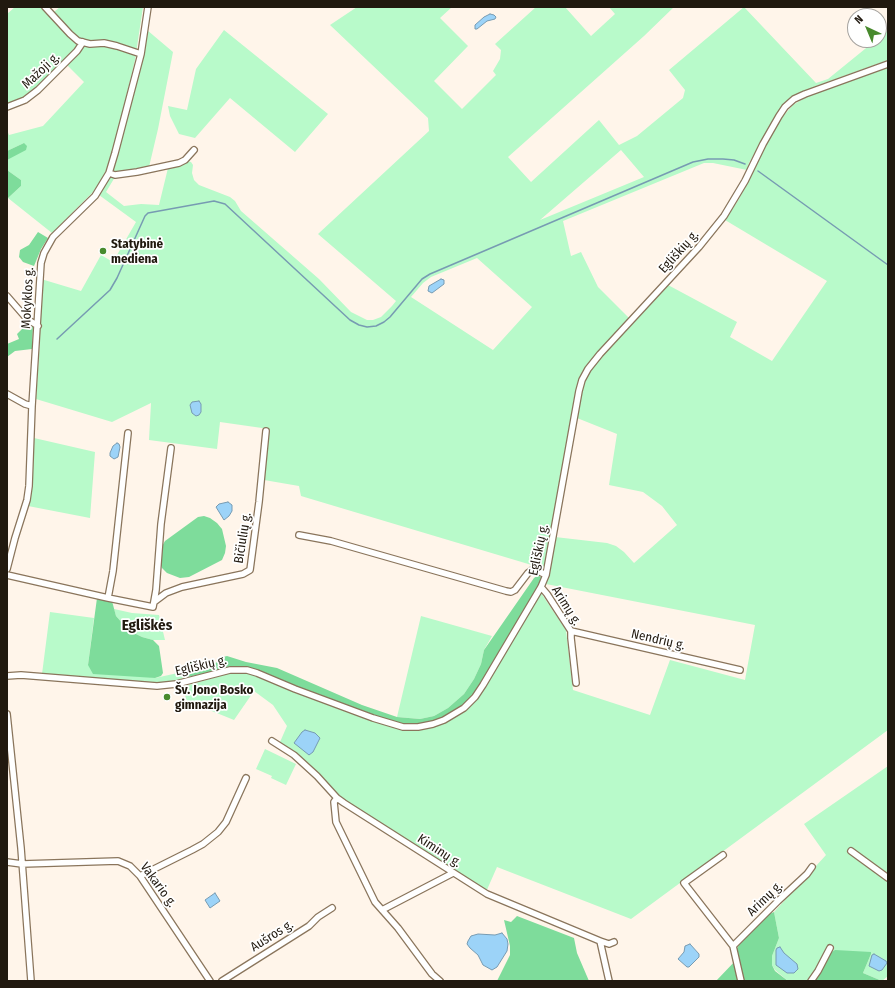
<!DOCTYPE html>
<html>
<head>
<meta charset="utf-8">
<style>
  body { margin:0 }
  #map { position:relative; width:895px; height:988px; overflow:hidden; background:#fff5ea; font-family:"Fira Sans Condensed",sans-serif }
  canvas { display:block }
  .frame { position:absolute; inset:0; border:8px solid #21190f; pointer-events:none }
  .north { position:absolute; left:847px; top:8px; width:40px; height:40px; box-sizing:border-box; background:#fff; border:1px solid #a6a39f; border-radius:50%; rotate:316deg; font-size:11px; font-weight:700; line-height:16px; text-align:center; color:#21190f }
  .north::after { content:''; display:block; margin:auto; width:14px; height:18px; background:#488a2d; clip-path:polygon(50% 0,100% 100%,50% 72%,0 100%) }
</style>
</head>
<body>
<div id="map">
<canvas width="895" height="988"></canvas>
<div class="frame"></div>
<div class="north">N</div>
</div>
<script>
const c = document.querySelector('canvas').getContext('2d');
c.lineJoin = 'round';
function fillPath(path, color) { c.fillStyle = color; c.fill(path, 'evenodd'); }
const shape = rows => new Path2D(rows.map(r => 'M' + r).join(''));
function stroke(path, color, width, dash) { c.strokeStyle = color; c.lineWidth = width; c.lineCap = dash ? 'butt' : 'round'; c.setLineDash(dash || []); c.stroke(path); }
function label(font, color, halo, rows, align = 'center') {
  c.font = font + ' "Fira Sans Condensed",sans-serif'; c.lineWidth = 3.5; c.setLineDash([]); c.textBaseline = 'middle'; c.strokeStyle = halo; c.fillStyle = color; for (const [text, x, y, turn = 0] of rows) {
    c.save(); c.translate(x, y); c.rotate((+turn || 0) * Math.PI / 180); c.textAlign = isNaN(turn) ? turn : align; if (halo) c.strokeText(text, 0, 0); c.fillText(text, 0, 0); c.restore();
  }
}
const green = shape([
  [15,7,40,7,49,16,60,7,143,7,135,60,112,155,103,177,93,192,52,233,8,198,21,186,21,180,7,170,7,160,24,143,7,151,7,130,9,135,43,126,84,82,67,65,26,103,7,109,7,14],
  [357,7,452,7,440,18,468,46,434,81,462,109,496,75,493,71,500,59,501,50,495,44,536,7,565,7,591,36,615,14,609,7,674,7,644,36,508,157,531,182,599,120,619,145,637,136,683,98,685,90,669,70,744,7,816,83,828,79,876,40,879,40,879,38,888,30,888,60,816,86,799,94,788,102,777,113,749,163,747,170,713,163,704,163,563,221,571,256,581,252,598,287,631,320,601,350,577,392,550,537,545,569,301,496,299,486,264,480,269,429,220,422,217,449,149,440,151,403,112,422,36,399,40,342,41,279,81,291,101,255,113,262,136,222,99,195,113,172,142,60,147,30,173,52,158,129,149,167,118,172,106,192,124,206,141,204,159,205,168,168,178,166,187,161,191,162,193,165,192,173,194,180,199,185,230,197,235,201,241,211,319,279,351,312,367,320,373,320,381,317,392,306,396,301,318,234,429,131,428,118,330,25],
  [621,150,644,177,540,220],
  [477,258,532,307,493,350,411,297,423,283,431,277],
  [224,30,328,114,295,152,230,98,195,138,179,134,170,116,168,106,187,110,196,69],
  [888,66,888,730,631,919,497,867,486,892,339,796,305,761,280,742,287,726,273,705,254,691,234,720,187,701,182,687,230,673,244,672,262,678,298,694,401,729,410,730,431,727,467,708,541,593,566,630,573,690,650,715,670,660,745,680,755,625,546,584,550,573,555,537,607,543,616,546,624,552,634,563,677,525,662,506,643,492,609,485,617,434,577,418,582,389,589,371,603,355,668,285,737,322,730,337,772,361,827,281,725,220,739,199,771,133,778,122,793,105,808,96],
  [34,438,95,452,90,518,28,506,32,481],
  [114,609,132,613,159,615,165,640,153,640,142,637,134,633,124,625,116,616],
  [50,612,94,618,88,665,155,678,187,671,188,677,169,682,142,683,42,674],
  [421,616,492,636,484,650,481,664,474,679,464,694,448,708,434,716,420,719,397,717],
  [265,749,296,764,286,785,271,778,272,776,256,769],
  [888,766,888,976,882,981,863,973,871,954,813,981,788,981,775,970,772,965,772,956,779,938,774,912,826,855,804,824]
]);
const forest = shape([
  [24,143,27,146,26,150,7,160,7,151],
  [7,170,21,180,21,186,8,198,7,197],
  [38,232,48,238,41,249,34,266,23,262,19,257,20,250,29,245],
  [26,325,33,325,32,349,15,351,7,357,7,344,19,339,17,334],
  [204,516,210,518,217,523,222,529,226,546,225,553,222,560,189,577,180,578,167,573,162,568,160,563,161,548,165,541,198,517],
  [538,575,542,578,540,585,479,687,471,698,465,704,448,715,424,724,408,725,400,724,288,684,262,672,246,668,223,669,188,677,187,668,191,662,197,661,215,663,220,661,223,657,227,656,246,662,277,668,362,705,397,717,420,719,434,716,448,708,464,694,474,679,481,664,484,650,534,578],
  [97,598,112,601,116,616,124,625,134,633,142,637,153,640,159,646,163,673,161,676,155,678,93,674,88,665],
  [774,912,779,938,772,956,772,965,775,971,788,981,716,981,738,958,736,950,739,945,767,915],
  [517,916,574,938,577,953,589,981,497,981,510,955,510,946,504,920,511,922],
  [835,950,871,952,871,954,863,973,882,981,813,981,829,954]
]);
const water = shape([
  [490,14,494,15,496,17,495,19,487,21,477,29,475,29,475,25,484,17,490,14],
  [441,279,444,280,444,284,432,293,428,291,429,286,441,279],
  [199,401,201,404,201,412,199,415,196,416,192,413,190,405,192,402,199,401],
  [117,443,119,444,120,447,118,457,114,459,110,456,110,453,113,446,117,443],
  [228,502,232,505,232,511,229,516,224,520,216,507,219,504,228,502],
  [305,730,315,733,320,738,313,752,309,755,294,743,302,732,305,730],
  [215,893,220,901,210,908,205,900,215,893],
  [502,933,507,939,508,944,507,951,497,967,492,970,483,965,478,955,470,948,467,944,468,941,471,936,478,934,495,935,502,933],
  [690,944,699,954,699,957,689,967,687,967,678,959,684,952,685,946,690,944],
  [780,947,784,953,797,964,798,969,794,973,787,973,776,965,776,950,777,948,780,947],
  [874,954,886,961,887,963,882,970,879,971,869,966,872,955,874,954]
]);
const stream = shape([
  [758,171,888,265],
  [57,339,110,290,117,278,145,216,148,213,214,201,225,204,350,320,359,325,367,327,376,326,384,322,390,317,422,279,430,274,693,162,708,159,723,159,734,160,745,164]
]);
const street = shape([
  [45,7,70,34,78,41,90,44,104,43,117,46,141,54],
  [7,107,25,100,38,90,77,51,83,42],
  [109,173,115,175,137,172,179,163,185,160,194,150],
  [7,296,27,319,38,326],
  [7,394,25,404,32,406],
  [299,535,331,541,506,591,511,592,515,590,528,573,532,570,536,570,546,575],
  [7,569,15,538,27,500,29,486,32,406,41,263,44,253,53,237,95,196,109,173,115,153,141,54,148,7],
  [7,575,108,598,153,607,156,590,161,524,171,448],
  [541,587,547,594,571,631,571,638,576,683],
  [108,598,113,571,128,433],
  [154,602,166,593,182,587,243,574,250,570,259,502,266,431],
  [571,631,740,670],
  [7,676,21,675,157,686,176,684,230,670,247,670,257,673,295,689,373,718,403,727,418,727,433,724,444,720,464,708,475,697,483,685,541,587,546,575,579,391,582,380,588,369,600,354,699,247,724,216,745,181,763,144,779,116,785,107,794,99,805,94,888,64],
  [7,714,21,848,31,981],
  [272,741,294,755,317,776,337,798,344,803,487,894,600,941,609,944,614,942],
  [337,798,334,802,336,822,375,902,398,928,432,974,440,981],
  [851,851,888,878],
  [723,855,684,883,733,946,741,981],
  [7,862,22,864,118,861,130,866,140,876,210,981],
  [140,876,192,850,203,844,218,832,226,822,246,778],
  [382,910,453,873],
  [600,941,609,981],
  [733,946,778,901,807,874,812,867],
  [222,981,309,926,318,917,332,908],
  [811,981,818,971,830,948]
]);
const markers = [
  [103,251,4,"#488a2d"],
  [167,697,4,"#488a2d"]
];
const streetNames = [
  ["Mažoji g.",41,71,-43],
  ["Egliškių g.",679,252,-48],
  ["Mokyklos g.",28,298,-87],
  ["Bičiulių g.",243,538,-81],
  ["Egliškių g.",539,550,-78],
  ["Arimų g.",566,606,58],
  ["Nendrių g.",658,640,13],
  ["Egliškių g.",201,666,-13],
  ["Kiminų g.",439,851,33],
  ["Vakario g.",158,885,54],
  ["Arimų g.",765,899,-44],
  ["Aušros g.",272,936,-32]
];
const poiNames = [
  ["Statybinė",111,244],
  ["mediena",111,259],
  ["Šv. Jono Bosko",175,690],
  ["gimnazija",175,705]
];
const quarterNames = [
  ["Egliškės",147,626]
];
fillPath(green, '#b8faca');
fillPath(forest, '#7edc9b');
fillPath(water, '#9cd3f8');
stroke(water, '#779bb2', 1);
stroke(stream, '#779bb2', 1.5);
stroke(street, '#8a755c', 8);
stroke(street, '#fff', 5.5);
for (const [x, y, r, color] of markers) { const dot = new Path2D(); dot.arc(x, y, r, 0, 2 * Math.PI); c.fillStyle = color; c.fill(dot); stroke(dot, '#fff', 1.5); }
label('13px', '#21190f', '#fff', streetNames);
label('bold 13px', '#21190f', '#fff', poiNames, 'left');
label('bold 15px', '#21190f', '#fff', quarterNames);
</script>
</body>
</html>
